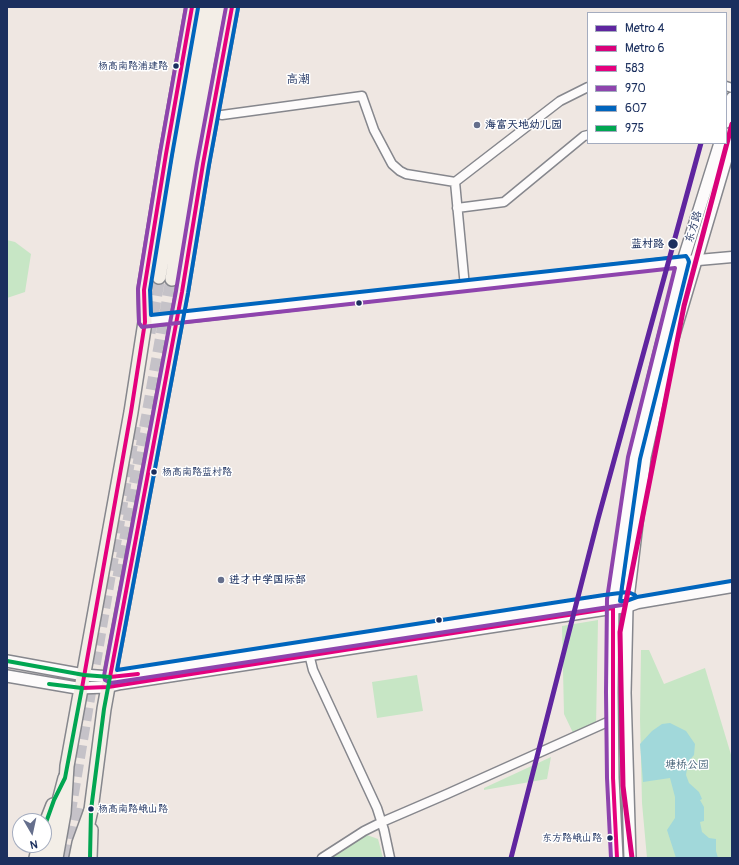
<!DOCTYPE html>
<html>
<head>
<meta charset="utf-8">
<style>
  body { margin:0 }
  #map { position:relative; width:739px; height:865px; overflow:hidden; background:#efe7e2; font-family:Pangolin,sans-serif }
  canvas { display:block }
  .frame { position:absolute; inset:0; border:8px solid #1b2f5e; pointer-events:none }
  .legend { position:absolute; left:587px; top:12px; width:140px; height:132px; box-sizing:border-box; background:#fff; border:1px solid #a4acbf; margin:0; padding:5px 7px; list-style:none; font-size:12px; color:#1b2f5e }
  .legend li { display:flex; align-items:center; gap:8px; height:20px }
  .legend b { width:20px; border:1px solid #a4acbf }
  .north { position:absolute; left:12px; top:813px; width:40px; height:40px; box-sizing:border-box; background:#fff; border:1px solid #a4acbf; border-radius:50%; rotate:171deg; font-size:11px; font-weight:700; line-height:16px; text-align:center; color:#1b2f5e }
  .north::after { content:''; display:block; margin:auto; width:14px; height:18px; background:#656f8c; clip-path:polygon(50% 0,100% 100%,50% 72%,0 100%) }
</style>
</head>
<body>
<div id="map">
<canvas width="739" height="865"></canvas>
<div class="frame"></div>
<ul class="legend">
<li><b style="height:5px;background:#5f259f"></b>Metro 4</li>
<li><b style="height:5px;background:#d9017a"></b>Metro 6</li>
<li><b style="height:5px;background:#e5007d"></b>583</li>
<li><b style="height:5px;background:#8e44ad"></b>970</li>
<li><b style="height:5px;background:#0065bd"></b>607</li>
<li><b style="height:5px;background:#00a651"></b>975</li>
</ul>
<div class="north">N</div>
</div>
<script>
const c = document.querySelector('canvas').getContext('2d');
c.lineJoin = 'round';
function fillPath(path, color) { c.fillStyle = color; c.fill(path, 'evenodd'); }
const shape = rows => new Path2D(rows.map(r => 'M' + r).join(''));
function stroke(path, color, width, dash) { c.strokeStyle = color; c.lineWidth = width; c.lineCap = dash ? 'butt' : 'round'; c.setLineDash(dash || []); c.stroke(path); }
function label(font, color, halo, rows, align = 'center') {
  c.font = font + ' Pangolin,"LXGW WenKai TC",sans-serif'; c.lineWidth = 3; c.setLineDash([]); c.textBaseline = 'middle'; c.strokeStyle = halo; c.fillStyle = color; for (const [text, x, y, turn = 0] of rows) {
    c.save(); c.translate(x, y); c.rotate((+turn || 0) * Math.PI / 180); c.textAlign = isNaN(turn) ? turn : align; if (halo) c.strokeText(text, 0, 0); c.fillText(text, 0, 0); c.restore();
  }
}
const green = shape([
  [7,240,15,242,31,254,25,292,7,298],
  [598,620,596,727,575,737,564,714,562,626],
  [641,650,649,650,664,684,705,668,732,758,732,858,647,858,642,803,640,719],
  [417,675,423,711,377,718,372,682],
  [551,757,547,779,484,790,484,788],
  [367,835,378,839,383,858,330,858]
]);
const water = shape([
  [670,723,686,731,695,744,694,755,688,762,686,775,689,783,699,792,702,799,700,800,704,807,704,821,700,822,702,832,709,838,716,839,716,851,718,858,676,858,667,830,675,818,675,797,670,778,643,782,640,744,652,731,662,724]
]);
const trunkTunnel = shape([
  [149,333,159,277],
  [119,577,172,279],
  [69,814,135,423],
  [69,858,79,803]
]);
const minor = shape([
  [726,86,732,88],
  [222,115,362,96,374,130,392,164,400,171,406,174,455,182,560,101,588,87],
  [455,182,465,287],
  [457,208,504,202,584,136,588,135],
  [308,650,313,670,377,808,384,830,390,858],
  [322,858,364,831,382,822,447,794,612,720]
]);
const tertiary = shape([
  [145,322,676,262,732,257],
  [110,677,605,601,628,598,634,601],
  [108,687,121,684,604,610,627,607,638,603,732,587]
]);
const secondary = shape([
  [726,122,732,98],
  [7,661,84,675,110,677],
  [7,676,77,688,108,687],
  [617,858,613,778,612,692,613,600,634,458,659,354,683,261,720,143],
  [630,858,625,693,627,607,645,457,668,355,732,139]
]);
const primary = shape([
  [44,828,53,805],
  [36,858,39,845],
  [56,858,64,813,67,766,131,412,145,322,144,290,166,154,192,7],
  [76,858,79,843,91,810,104,709,113,659,182,292,203,164,232,7],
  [90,858,91,830]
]);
const trunk = shape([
  [166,154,183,102],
  [203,164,205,124],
  [159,277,206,7],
  [172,279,207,64,218,7],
  [47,858,53,824,65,778],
  [83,858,87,828,91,810]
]);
const bus1 = shape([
  [192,7,166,154,144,290,145,322,131,412,82,688,108,687,613,608,613,778,617,858],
  [138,674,110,677,182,292,203,164,232,7]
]);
const bus2 = shape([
  [186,7,160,153,138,289,139,323,142,327,675,268,628,457,607,599,606,692,607,778,611,858],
  [226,7,197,163,176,291,104,676,105,680,111,683,622,605]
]);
const bus3 = shape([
  [198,8,172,155,150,290,151,315,686,256,688,259,689,262,640,459,620,601,626,601,637,597,731,581],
  [238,8,209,165,188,293,117,670,604,595,628,592,635,595]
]);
const bus4 = shape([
  [7,661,84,675,110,677,104,709,91,810,90,858],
  [44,828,54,800,65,778,82,688,49,684]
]);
const metro1 = shape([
  [511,858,598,519,701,143]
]);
const metro2 = shape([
  [632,858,623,786,620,632,684,306,732,124]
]);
const markers = [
  [176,66,3.5,"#1b2f5e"],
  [477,125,4,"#656f8c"],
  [673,244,5.5,"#1b2f5e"],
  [359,303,3.5,"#1b2f5e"],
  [154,472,3.5,"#1b2f5e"],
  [221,580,4,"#656f8c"],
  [439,620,3.5,"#1b2f5e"],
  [91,809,3.5,"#1b2f5e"],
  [610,838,3.5,"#1b2f5e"]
];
const busNames = [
  ["杨高南路浦建路",168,66],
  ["杨高南路蓝村路",162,472,"left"],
  ["杨高南路峨山路",98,809,"left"],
  ["东方路峨山路",602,838]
];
const poiNames = [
  ["海富天地幼儿园",485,125],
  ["进才中学国际部",229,580]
];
const streetNames = [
  ["东方路",694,227,-73]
];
const stopNames = [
  ["蓝村路",664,244]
];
const parkNames = [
  ["塘桥公园",687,765]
];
const neighbourhoodNames = [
  ["高潮",298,80]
];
fillPath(green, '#c7e6c5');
fillPath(water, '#a1d8da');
stroke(trunkTunnel, '#c5c2c8', 13, [13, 6]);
stroke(minor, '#86878d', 11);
stroke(tertiary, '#86878d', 13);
stroke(secondary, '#86878d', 14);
stroke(primary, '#86878d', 16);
stroke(trunk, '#86878d', 16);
stroke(minor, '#fdfbfb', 8);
stroke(tertiary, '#fdfbfb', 10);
stroke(secondary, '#fdfbfb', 11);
stroke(primary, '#f3eee7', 13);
stroke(trunk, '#f3eee7', 13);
stroke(bus1, '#e5007d', 4);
stroke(bus2, '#8e44ad', 4);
stroke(bus3, '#0065bd', 4);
stroke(bus4, '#00a651', 4);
stroke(metro1, '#5f259f', 5);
stroke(metro2, '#d9017a', 5);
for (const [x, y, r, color] of markers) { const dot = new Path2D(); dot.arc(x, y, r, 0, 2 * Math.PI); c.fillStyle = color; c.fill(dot); stroke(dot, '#fff', 1.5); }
label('10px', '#1b2f5e', '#fff', busNames, 'right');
label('bold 11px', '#1b2f5e', '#fff', poiNames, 'left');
label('11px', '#1b2f5e', '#fff', streetNames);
label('bold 11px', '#1b2f5e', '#fff', stopNames, 'right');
label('11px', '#3e5c72', '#fff', parkNames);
label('12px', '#1b2f5e', '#fff', neighbourhoodNames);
</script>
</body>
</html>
